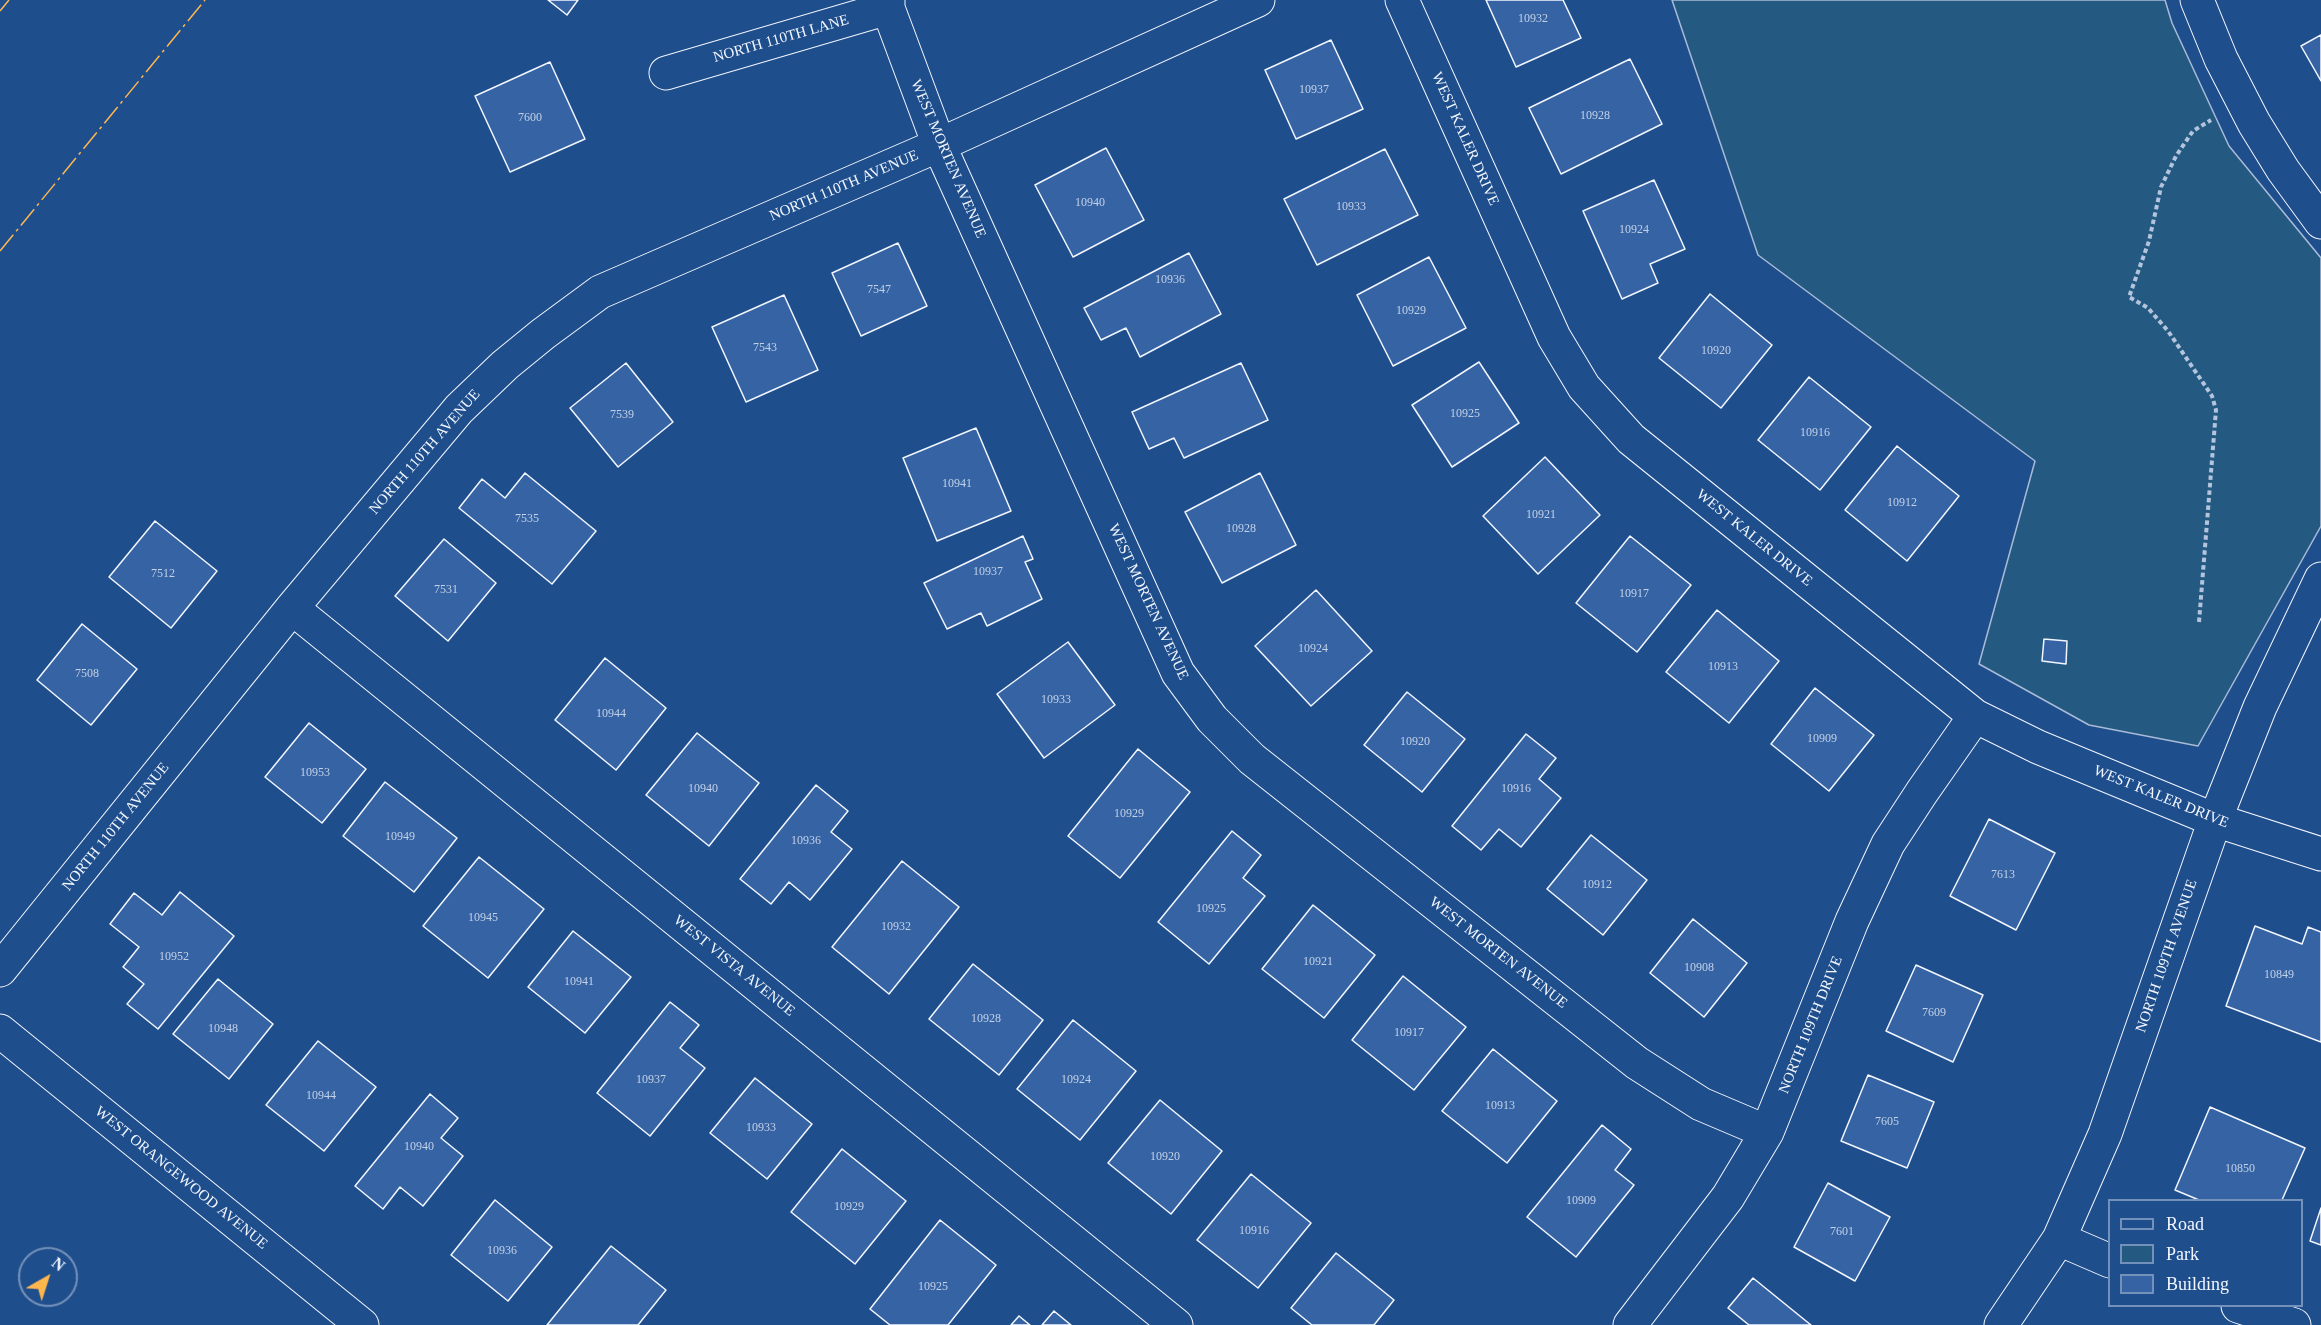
<!DOCTYPE html>
<html>
<head>
<meta charset="utf-8">
<style>
  body { margin:0 }
  #map { position:relative; width:2321px; height:1325px; overflow:hidden; background:#1f4e8c; font-family:"Times New Roman",serif }
  canvas { display:block }
  .legend { position:absolute; left:2108px; top:1199px; width:195px; height:108px; box-sizing:border-box; background:#1f4e8c; border:2px solid #7391ba; margin:0; padding:8px 10px; list-style:none; font-size:18px; color:#f2f6ff }
  .legend li { display:flex; align-items:center; gap:12px; height:30px }
  .legend b { width:30px; border:2px solid #7391ba }
  .north { position:absolute; left:18px; top:1247px; width:60px; height:60px; box-sizing:border-box; background:#1f4e8c; border:2px solid #7391ba; border-radius:50%; rotate:39deg; font-size:16px; font-weight:700; line-height:24px; text-align:center; color:#f2f6ff }
  .north::after { content:''; display:block; margin:auto; width:21px; height:27px; background:#ffb74d; clip-path:polygon(50% 0,100% 100%,50% 72%,0 100%) }
</style>
</head>
<body>
<div id="map">
<canvas width="2321" height="1325"></canvas>
<ul class="legend">
<li><b style="height:8px;background:#1f4e8c"></b>Road</li>
<li><b style="height:16px;background:#245a82"></b>Park</li>
<li><b style="height:16px;background:#3563a3"></b>Building</li>
</ul>
<div class="north">N</div>
</div>
<script>
const c = document.querySelector('canvas').getContext('2d');
c.lineJoin = 'round';
function fillPath(path, color) { c.fillStyle = color; c.fill(path, 'evenodd'); }
const shape = rows => new Path2D(rows.map(r => 'M' + r).join(''));
function stroke(path, color, width, dash) { c.strokeStyle = color; c.lineWidth = width; c.lineCap = dash ? 'butt' : 'round'; c.setLineDash(dash || []); c.stroke(path); }
function label(font, color, halo, rows, align = 'center') {
  c.font = font + ' "Times New Roman",serif'; c.lineWidth = 4.5; c.setLineDash([]); c.textBaseline = 'middle'; c.strokeStyle = halo; c.fillStyle = color; for (const [text, x, y, turn = 0] of rows) {
    c.save(); c.translate(x, y); c.rotate((+turn || 0) * Math.PI / 180); c.textAlign = isNaN(turn) ? turn : align; if (halo) c.strokeText(text, 0, 0); c.fillText(text, 0, 0); c.restore();
  }
}
const green = shape([
  [1672,0,2165,0,2172,23,2229,146,2321,258,2321,526,2198,746,2089,725,1979,664,2035,461,1758,255,1672,0]
]);
const building = shape([
  [548,0,578,0,567,15,548,0],
  [1486,0,1563,0,1581,38,1516,67,1486,0],
  [2321,35,2321,81,2301,46,2321,35],
  [1331,40,1363,109,1296,139,1265,70,1331,40],
  [1630,59,1662,124,1561,174,1529,108,1630,59],
  [550,62,585,139,510,172,475,96,550,62],
  [1106,148,1144,220,1073,257,1035,185,1106,148],
  [1385,149,1418,215,1317,265,1284,199,1385,149],
  [1654,180,1685,249,1650,264,1658,283,1622,299,1583,211,1654,180],
  [898,243,927,306,861,336,832,273,898,243],
  [1189,253,1221,314,1140,357,1126,328,1101,340,1084,308,1189,253],
  [1429,257,1466,328,1393,366,1357,295,1429,257],
  [1710,294,1772,345,1721,408,1659,358,1710,294],
  [784,295,818,370,746,402,712,327,784,295],
  [1479,362,1519,423,1452,467,1412,405,1479,362],
  [626,363,673,422,618,467,570,408,626,363],
  [1241,363,1268,420,1184,458,1174,438,1149,449,1132,412,1241,363],
  [1809,377,1871,427,1820,490,1758,440,1809,377],
  [976,428,1011,511,937,541,903,458,976,428],
  [1897,446,1959,496,1907,561,1845,510,1897,446],
  [1545,457,1600,515,1538,574,1483,516,1545,457],
  [525,473,596,531,552,584,459,508,482,479,505,498,525,473],
  [1260,473,1296,545,1222,583,1185,512,1260,473],
  [155,521,217,571,171,628,109,577,155,521],
  [1023,536,1033,559,1025,562,1042,599,987,626,981,613,947,629,924,583,1023,536],
  [1630,536,1691,585,1637,652,1576,603,1630,536],
  [444,539,496,583,448,641,395,596,444,539],
  [1316,590,1372,651,1311,706,1255,646,1316,590],
  [1717,610,1779,661,1729,723,1666,672,1717,610],
  [82,624,137,669,91,725,37,680,82,624],
  [2044,639,2067,641,2066,664,2042,661,2044,639],
  [1068,642,1115,705,1044,758,997,694,1068,642],
  [605,658,666,708,616,770,555,720,605,658],
  [1815,688,1874,735,1829,791,1771,744,1815,688],
  [1407,692,1465,739,1422,792,1364,745,1407,692],
  [309,723,366,769,322,823,265,777,309,723],
  [697,733,759,783,709,846,646,795,697,733],
  [1526,734,1556,758,1539,779,1561,798,1521,847,1499,829,1481,850,1452,826,1526,734],
  [1138,749,1190,792,1120,878,1068,836,1138,749],
  [385,782,457,838,414,892,343,836,385,782],
  [816,785,848,811,831,832,852,849,810,900,789,882,771,904,740,879,816,785],
  [1989,819,2055,853,2016,930,1950,896,1989,819],
  [1232,831,1261,855,1243,878,1265,896,1209,964,1158,922,1232,831],
  [1591,835,1647,880,1603,935,1547,889,1591,835],
  [479,857,544,909,488,978,423,926,479,857],
  [902,861,959,907,889,994,832,947,902,861],
  [180,892,234,936,158,1029,127,1004,144,984,123,967,139,947,110,924,134,893,162,915,180,892],
  [1313,905,1375,955,1324,1018,1262,969,1313,905],
  [1693,919,1747,963,1704,1017,1650,973,1693,919],
  [2255,926,2302,944,2308,927,2321,932,2321,1042,2226,1006,2255,926],
  [573,931,631,977,585,1033,528,987,573,931],
  [973,964,1043,1020,999,1075,929,1019,973,964],
  [1916,965,1983,995,1953,1062,1886,1031,1916,965],
  [1403,976,1466,1027,1414,1090,1352,1040,1403,976],
  [218,979,273,1024,229,1079,173,1034,218,979],
  [670,1002,699,1025,680,1048,705,1068,650,1136,597,1093,670,1002],
  [1073,1020,1136,1071,1080,1140,1017,1089,1073,1020],
  [318,1041,376,1087,324,1151,266,1105,318,1041],
  [1493,1049,1557,1101,1507,1163,1442,1111,1493,1049],
  [1868,1075,1934,1102,1907,1168,1841,1141,1868,1075],
  [755,1078,812,1124,767,1179,710,1133,755,1078],
  [430,1094,458,1118,441,1138,463,1156,423,1206,400,1187,383,1209,355,1186,430,1094],
  [1160,1100,1222,1151,1171,1214,1108,1163,1160,1100],
  [2210,1107,2305,1148,2282,1200,2199,1200,2175,1190,2210,1107],
  [1602,1125,1631,1149,1615,1170,1634,1185,1576,1257,1527,1217,1602,1125],
  [842,1149,906,1201,855,1264,791,1212,842,1149],
  [1251,1174,1311,1223,1258,1288,1197,1240,1251,1174],
  [1828,1183,1890,1217,1855,1281,1794,1247,1828,1183],
  [495,1200,552,1247,508,1301,451,1255,495,1200],
  [2321,1208,2321,1245,2310,1241,2321,1208],
  [940,1220,996,1265,948,1325,890,1325,870,1309,940,1220],
  [611,1246,666,1290,638,1325,547,1325,611,1246],
  [1336,1253,1394,1300,1374,1325,1312,1325,1291,1308,1336,1253],
  [1753,1278,1811,1325,1749,1325,1728,1308,1753,1278],
  [1054,1311,1071,1325,1042,1325,1054,1311],
  [1019,1316,1030,1325,1011,1325,1019,1316]
]);
const path = shape([
  [2199,622,2216,410,2212,396,2168,331,2148,308,2129,297,2149,241,2161,187,2176,156,2193,131,2211,120]
]);
const minor = shape([
  [888,0,888,8,939,145,1178,673,1212,719,1252,759,1637,1063,1701,1104,1767,1132],
  [1402,0,1554,337,1584,387,1631,439,1975,716,2038,747,2215,820,2321,854],
  [2197,0,2221,59,2254,123,2283,170,2321,222],
  [666,73,888,8],
  [292,608,1176,1325],
  [0,970,292,608,459,409,505,365,543,334,600,292,939,145,1258,0],
  [0,1031,362,1325],
  [2059,1239,2110,1261],
  [2238,1306,2294,1325],
  [1630,1325,1728,1197,1767,1132,1852,921,1888,844,1922,792,1975,716],
  [2001,1325,2059,1239,2105,1134,2215,820,2260,707,2321,579]
]);
const power = shape([
  [0,11,9,0],
  [0,251,205,0]
]);
const numberNames = [
  ["10932",1533,19],
  ["10937",1314,90],
  ["10928",1595,116],
  ["7600",530,118],
  ["10940",1090,203],
  ["10933",1351,207],
  ["10924",1634,230],
  ["10936",1170,280],
  ["7547",879,290],
  ["10929",1411,311],
  ["7543",765,348],
  ["10920",1716,351],
  ["10925",1465,414],
  ["7539",622,415],
  ["10916",1815,433],
  ["10941",957,484],
  ["10912",1902,503],
  ["10921",1541,515],
  ["7535",527,519],
  ["10928",1241,529],
  ["10937",988,572],
  ["7512",163,574],
  ["7531",446,590],
  ["10917",1634,594],
  ["10924",1313,649],
  ["10913",1723,667],
  ["7508",87,674],
  ["10933",1056,700],
  ["10944",611,714],
  ["10909",1822,739],
  ["10920",1415,742],
  ["10953",315,773],
  ["10940",703,789],
  ["10916",1516,789],
  ["10929",1129,814],
  ["10949",400,837],
  ["10936",806,841],
  ["7613",2003,875],
  ["10912",1597,885],
  ["10925",1211,909],
  ["10945",483,918],
  ["10932",896,927],
  ["10952",174,957],
  ["10921",1318,962],
  ["10908",1699,968],
  ["10849",2279,975],
  ["10941",579,982],
  ["7609",1934,1013],
  ["10928",986,1019],
  ["10948",223,1029],
  ["10917",1409,1033],
  ["10937",651,1080],
  ["10924",1076,1080],
  ["10944",321,1096],
  ["10913",1500,1106],
  ["7605",1887,1122],
  ["10933",761,1128],
  ["10940",419,1147],
  ["10920",1165,1157],
  ["10850",2240,1169],
  ["10909",1581,1201],
  ["10929",849,1207],
  ["10916",1254,1231],
  ["7601",1842,1232],
  ["10936",502,1251],
  ["10925",933,1287]
];
const streetNames = [
  ["NORTH 110TH LANE",781,39,-16],
  ["WEST KALER DRIVE",1465,139,66],
  ["WEST MORTEN AVENUE",948,159,67],
  ["NORTH 110TH AVENUE",844,186,-23],
  ["NORTH 110TH AVENUE",425,452,-49],
  ["WEST KALER DRIVE",1754,538,39],
  ["WEST MORTEN AVENUE",1148,602,65],
  ["WEST KALER DRIVE",2161,797,22],
  ["NORTH 110TH AVENUE",116,827,-51],
  ["WEST MORTEN AVENUE",1498,953,38],
  ["NORTH 109TH AVENUE",2167,956,-71],
  ["WEST VISTA AVENUE",734,966,39],
  ["NORTH 109TH DRIVE",1811,1025,-68],
  ["WEST ORANGEWOOD AVENUE",181,1178,39]
];
fillPath(green, '#245a82');
stroke(green, '#a8bbd7', 1.5);
fillPath(building, '#3563a3');
stroke(building, '#f2f6ff', 1.5);
stroke(minor, '#f2f6ff', 35);
stroke(path, '#b3c4dc', 4, [4.5, 3]);
stroke(minor, '#1f4e8c', 33);
stroke(power, '#ffb74d', 1.5, [21, 4.5, 3, 4.5]);
label('12px', '#c3d1e8', null, numberNames);
label('15px', '#f2f6ff', '#1f4e8c', streetNames);
</script>
</body>
</html>
